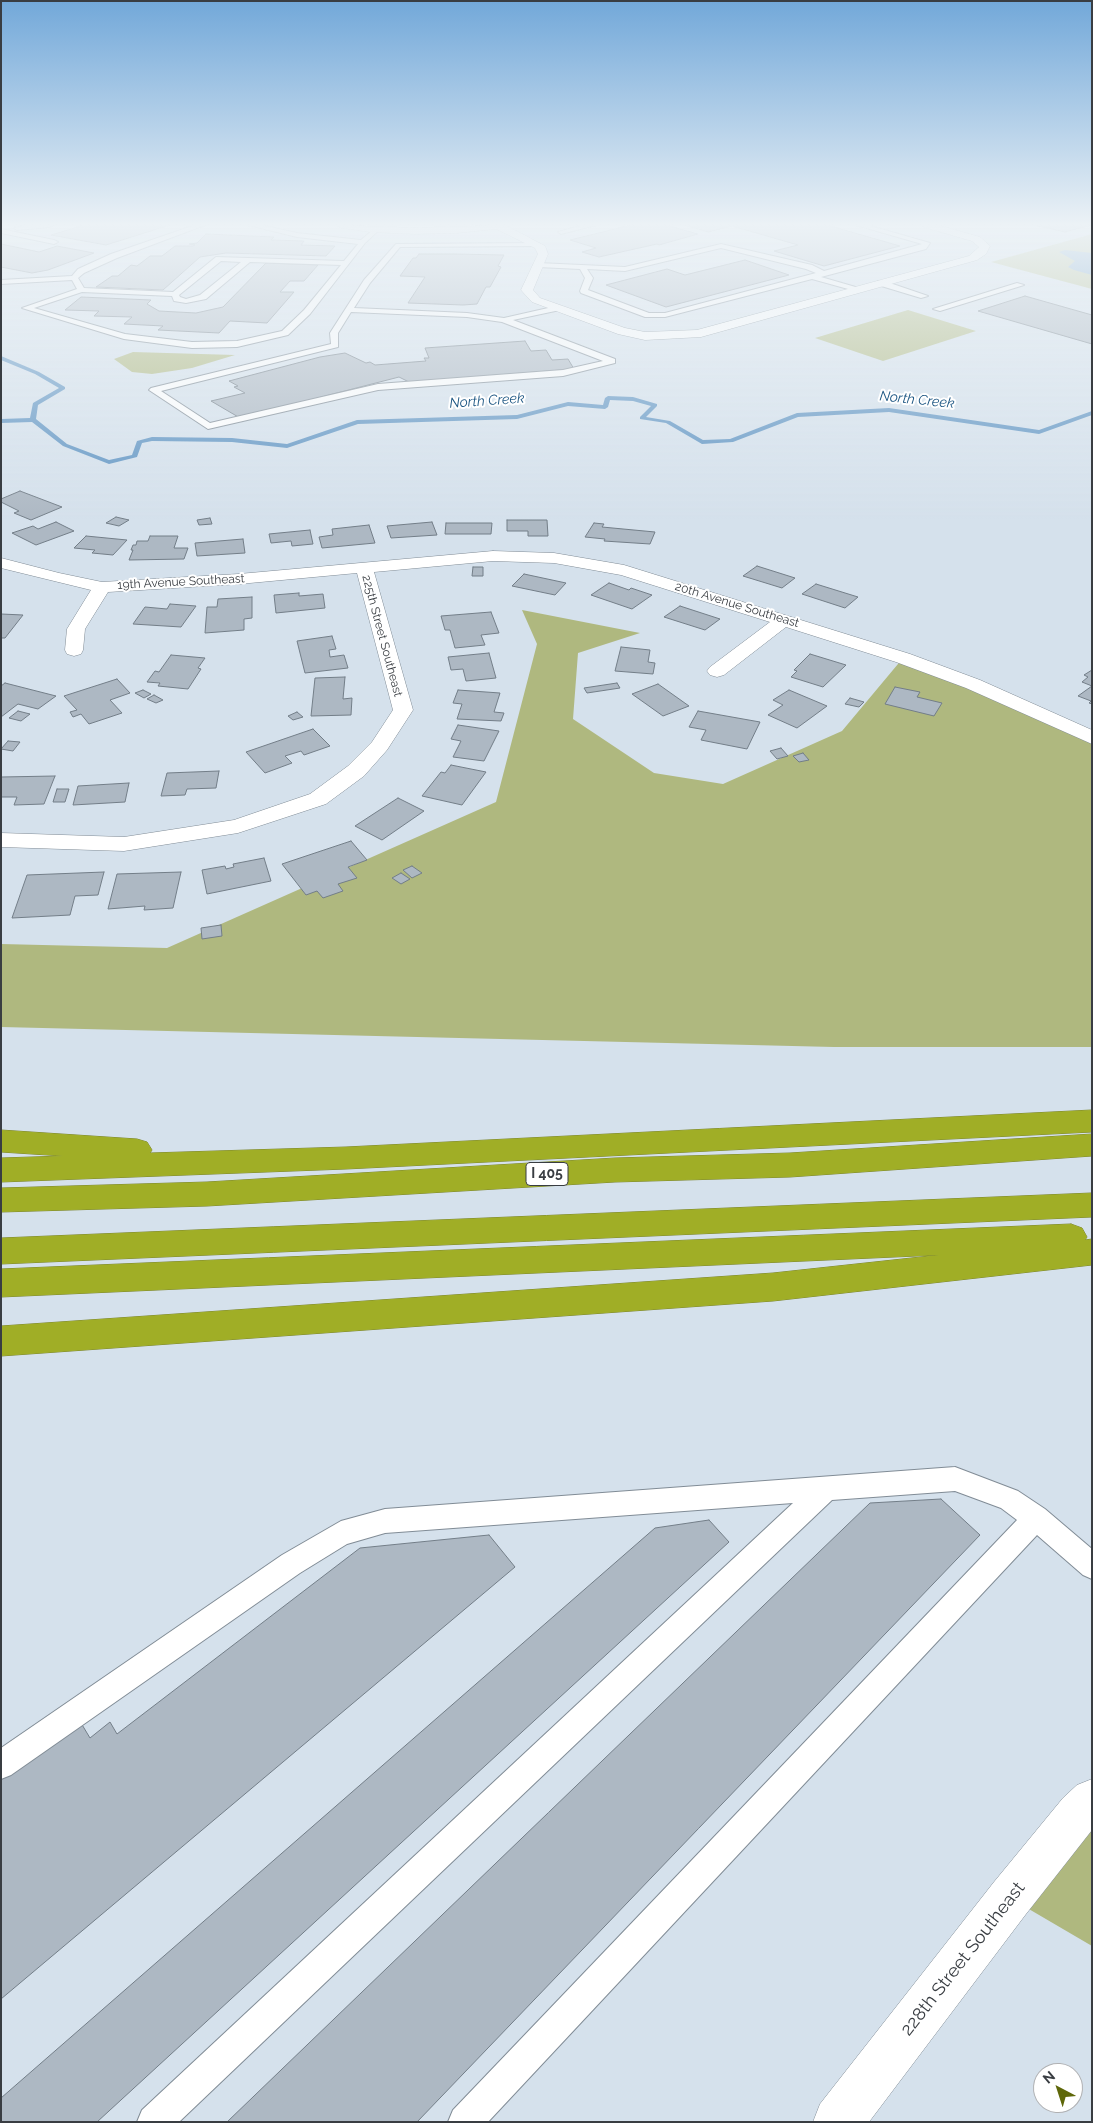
<!DOCTYPE html>
<html>
<head>
<meta charset="utf-8">
<style>
  body { margin:0 }
  #map { position:relative; width:1093px; height:2123px; overflow:hidden; background:#d5e1ec; font-family:Raleway,sans-serif }
  canvas { display:block }
  .frame { position:absolute; inset:0; border:2px solid #393d42; pointer-events:none }
  .north { position:absolute; left:1033px; top:2063px; width:50px; height:50px; box-sizing:border-box; background:#fff; border:1px solid #b0b1b3; border-radius:50%; rotate:320deg; font-size:14px; font-weight:700; line-height:20px; text-align:center; color:#393d42 }
  .north::after { content:''; display:block; margin:auto; width:18px; height:22px; background:#5e6709; clip-path:polygon(50% 0,100% 100%,50% 72%,0 100%) }
</style>
</head>
<body>
<div id="map">
<canvas width="1093" height="2123"></canvas>
<div class="frame"></div>
<div class="north">N</div>
</div>
<script>
const c = document.querySelector('canvas').getContext('2d');
c.lineJoin = 'round';
function fillPath(path, color) { c.fillStyle = color; c.fill(path, 'evenodd'); }
const shape = rows => new Path2D(rows.map(r => 'M' + r).join(''));
function stroke(path, color, width, dash) { c.strokeStyle = color; c.lineWidth = width; c.lineCap = dash ? 'butt' : 'round'; c.setLineDash(dash || []); c.stroke(path); }
function label(font, color, halo, rows, align = 'center') {
  c.font = font + ' Raleway,sans-serif'; c.lineWidth = 4; c.setLineDash([]); c.textBaseline = 'middle'; c.strokeStyle = halo; c.fillStyle = color; for (const [text, x, y, turn = 0] of rows) {
    c.save(); c.translate(x, y); c.rotate((+turn || 0) * Math.PI / 180); c.textAlign = isNaN(turn) ? turn : align; if (halo) c.strokeText(text, 0, 0); c.fillText(text, 0, 0); c.restore();
  }
}
const green = shape([
  [1092,234,1092,289,991,262],
  [908,310,976,331,883,361,815,338],
  [133,352,235,355,192,368,152,374,132,372,114,359],
  [522,610,640,633,578,653,573,719,654,773,723,784,842,731,903,658,1092,738,1092,1047,834,1047,1,1027,1,944,167,948,496,802,537,644],
  [1092,1800,1092,1946,1010,1898]
]);
const water = shape([
  [1065,250,1092,253,1092,275,1074,270,1068,267,1075,261,1059,252]
]);
const stream = shape([
  [1,356,39,372,65,387,65,389,38,405,36,419,67,444,109,460,132,455,137,441,152,437,232,438,287,444,357,420,517,415,568,402,603,405,605,398,608,396,633,397,657,404,657,406,646,417,670,421,703,440,730,439,797,413,889,408,1039,430,1092,411,1092,415,1039,434,889,412,798,417,733,442,702,444,666,423,640,419,640,417,651,406,633,401,610,400,608,407,605,409,568,406,517,419,358,424,287,448,232,442,152,441,142,443,137,457,109,464,63,446,32,422,1,423,1,419,30,418,33,403,59,388,35,374,1,360,1,356]
]);
const building = shape([
  [84,225,170,225,106,245,51,235,84,225],
  [631,225,666,225,698,234,659,245,657,244,599,257,582,252,596,248,570,240,631,225],
  [685,225,827,225,900,246,824,266,774,251,798,245,732,226,708,232,685,225],
  [1034,225,1091,225,1065,232,1034,225],
  [206,234,274,237,271,240,304,241,301,245,335,246,326,256,226,253,200,257,163,290,96,287,112,276,118,276,131,265,137,266,150,256,162,256,175,246,193,246,195,245,189,244,197,243,206,234],
  [1,244,39,252,57,246,94,253,48,270,32,273,1,267,1,244],
  [419,254,455,254,504,255,498,266,501,267,490,287,486,287,477,304,463,305,408,303,425,277,400,276,413,258,416,258,419,254],
  [745,260,789,275,666,307,606,285,667,269,685,275,745,260],
  [266,263,318,265,304,281,290,281,280,292,294,292,267,323,230,321,219,333,158,330,163,326,124,324,132,317,94,316,99,311,65,310,81,297,151,300,147,304,159,311,196,313,223,307,266,263],
  [1025,296,1092,315,1092,344,978,311,1025,296],
  [525,341,531,351,546,350,552,360,568,359,574,369,409,382,399,377,240,418,211,401,245,393,234,387,238,386,229,381,320,357,345,353,366,363,370,362,375,365,426,361,424,358,429,358,425,348,525,341],
  [20,491,62,507,31,520,14,513,19,511,1,502,1,499,20,491],
  [116,517,129,520,119,526,106,523,116,517],
  [210,518,212,524,199,525,197,520,210,518],
  [507,520,547,520,548,536,528,536,528,531,507,531,507,520],
  [56,522,74,531,36,545,12,533,33,526,38,529,56,522],
  [432,522,437,535,391,538,387,526,432,522],
  [446,523,492,523,491,534,445,534,446,523],
  [594,523,604,524,602,527,655,532,650,544,604,541,605,539,585,537,594,523],
  [369,525,375,543,322,548,319,537,333,535,332,529,369,525],
  [310,530,313,544,292,546,291,541,271,543,269,534,310,530],
  [86,536,127,540,113,555,92,553,95,550,74,548,86,536],
  [150,536,178,536,174,548,188,548,184,559,129,560,133,550,131,550,133,545,136,545,137,541,148,541,150,536],
  [243,539,245,553,197,556,195,543,243,539],
  [757,566,795,578,782,588,743,576,757,566],
  [473,567,483,567,483,576,472,576,473,567],
  [524,574,566,583,555,595,512,586,524,574],
  [609,583,629,590,631,588,652,595,632,609,591,595,609,583],
  [816,584,858,597,845,608,802,594,816,584],
  [299,593,299,596,323,594,325,608,276,613,274,595,299,593],
  [252,597,252,618,244,619,244,630,205,633,207,607,217,607,218,599,252,597],
  [170,604,196,606,181,627,133,624,145,607,167,609,170,604],
  [680,606,720,619,705,630,664,617,680,606],
  [491,612,499,633,481,635,485,645,455,648,450,630,445,630,441,616,491,612],
  [1,614,23,615,5,638,1,638,1,614],
  [332,636,336,649,329,650,330,657,344,655,348,668,305,673,297,641,332,636],
  [621,647,650,650,648,662,655,663,653,674,615,671,621,647],
  [489,653,496,678,466,681,463,669,451,670,448,657,489,653],
  [810,654,846,665,823,687,791,677,797,671,794,670,810,654],
  [171,655,205,658,198,668,201,669,188,689,158,686,160,683,147,682,155,671,159,672,171,655],
  [1092,670,1092,686,1082,682,1088,677,1084,675,1092,670],
  [345,677,343,699,352,698,351,715,311,716,315,678,345,677],
  [117,679,130,693,110,700,122,713,89,724,81,714,73,717,70,712,77,710,64,696,117,679],
  [5,683,56,696,38,709,18,704,1,717,1,686,5,683],
  [617,683,620,688,587,693,584,688,617,683],
  [658,684,689,706,663,716,632,694,658,684],
  [1092,686,1092,704,1089,703,1091,701,1078,696,1092,686],
  [895,687,920,692,917,697,942,703,934,716,885,704,895,687],
  [143,690,151,694,144,698,135,693,143,690],
  [458,690,500,693,494,712,504,713,501,721,457,719,462,704,453,703,458,690],
  [789,690,827,706,797,728,768,715,783,705,773,700,789,690],
  [154,695,163,700,156,703,147,699,154,695],
  [850,698,864,702,859,707,845,704,850,698],
  [18,711,30,714,21,721,9,718,18,711],
  [698,711,760,722,747,749,701,740,706,730,689,727,698,711],
  [297,712,303,717,293,720,288,716,297,712],
  [458,725,499,731,484,761,453,757,461,741,451,739,458,725],
  [313,729,330,746,304,755,301,751,285,756,292,763,265,773,246,752,313,729],
  [8,741,20,742,13,751,1,749,8,741],
  [781,748,788,756,777,759,770,751,781,748],
  [803,753,809,760,799,762,793,756,803,753],
  [451,765,486,772,462,805,422,796,441,772,445,773,451,765],
  [219,771,216,788,187,789,185,795,161,796,167,773,219,771],
  [55,776,44,804,14,805,17,797,1,797,1,777,55,776],
  [129,783,125,802,73,805,78,786,129,783],
  [57,789,69,789,65,802,53,802,57,789],
  [398,798,424,811,382,840,355,826,398,798],
  [351,841,367,860,348,867,357,878,338,884,343,891,323,898,317,891,306,895,282,864,351,841],
  [264,858,271,881,207,894,202,870,225,866,226,869,234,867,233,864,264,858],
  [412,866,422,873,412,878,403,870,412,866],
  [104,872,98,895,75,896,70,915,12,918,27,875,104,872],
  [181,872,173,908,144,910,145,906,108,909,117,874,181,872],
  [401,873,410,879,401,884,392,878,401,873],
  [221,925,222,936,202,939,201,928,221,925],
  [941,1499,980,1535,417,2122,227,2122,870,1503,941,1499],
  [709,1520,729,1542,97,2122,1,2122,1,2098,655,1528,709,1520],
  [489,1535,515,1567,1,1999,1,1776,78,1718,90,1738,110,1722,117,1734,360,1548,489,1535]
]);
const lane = shape([
  [27,225,53,225,50,227,17,230,14,228,27,225],
  [195,225,205,225,117,258,84,273,78,278,84,288,173,292,216,257,344,261,358,244,297,237,248,225,261,225,297,233,361,240,375,228,380,229,365,243,310,314,288,335,237,347,192,348,124,339,22,308,77,289,72,280,1,284,1,280,72,276,78,269,111,254,195,225],
  [221,261,241,262,200,295,186,299,180,297,179,295,221,261],
  [250,262,341,265,304,310,282,331,237,341,192,342,125,334,34,308,82,292,172,296,174,301,186,303,206,299,250,262],
  [583,225,596,225,561,234,558,232,583,225],
  [856,225,867,225,930,243,926,249,821,277,859,288,859,292,812,279,665,317,645,317,581,293,580,291,585,278,580,269,538,267,534,265,538,263,625,267,721,244,812,265,824,271,922,244,856,225],
  [721,248,806,269,816,273,665,313,649,313,588,290,593,278,587,269,625,271,721,248],
  [1,229,54,240,58,242,54,244,1,233,1,229],
  [538,243,540,244,540,246,400,247,370,283,354,308,467,313,504,318,557,306,560,306,560,310,513,320,615,359,615,363,563,376,378,390,208,429,149,390,151,388,331,344,330,333,364,280,396,244,538,243],
  [351,312,467,317,502,322,603,361,563,370,378,384,210,423,161,391,338,347,338,333,351,312],
  [878,281,884,281,928,296,921,298,878,285,878,281],
  [1017,283,1024,285,940,311,933,309,1017,283],
  [955,1467,1018,1491,1045,1509,1092,1549,1092,1579,1083,1575,1037,1535,488,2122,448,2122,453,2110,1017,1520,1001,1508,955,1491,832,1500,179,2122,137,2122,142,2110,793,1503,385,1533,347,1544,300,1573,11,1775,1,1779,1,1748,282,1555,341,1521,385,1509,955,1467]
]);
const street = shape([
  [336,225,414,228,508,225,507,226,545,246,548,254,533,290,540,298,625,328,645,332,697,330,969,256,979,247,972,241,923,227,922,225,938,225,980,237,990,246,986,254,977,260,701,337,645,340,618,334,532,302,521,290,538,254,535,248,496,229,457,233,414,234,370,232,341,228,336,225],
  [493,551,554,553,624,565,910,654,980,680,1092,730,1092,744,966,688,896,662,786,627,724,675,717,677,710,675,707,671,710,667,770,622,621,575,554,563,493,561,374,572,413,710,387,750,364,776,326,804,238,833,124,851,1,847,1,833,124,837,234,820,310,794,348,766,372,742,393,710,357,573,239,584,108,592,85,629,83,650,81,654,74,656,67,654,65,650,67,629,91,590,1,568,1,558,59,573,102,582,239,574,493,551]
]);
const secondary = shape([
  [1092,1779,1092,1830,1026,1914,869,2122,813,2122,820,2104,994,1882,1063,1798,1077,1785,1092,1779]
]);
const highway = shape([
  [1092,1110,1092,1132,346,1169,1,1182,1,1158,63,1156,1,1152,1,1130,137,1139,147,1142,152,1150,150,1153,346,1147,1092,1110],
  [1092,1134,1092,1156,790,1177,615,1182,207,1206,1,1212,1,1188,207,1182,615,1158,790,1153,1092,1134],
  [1092,1193,1092,1217,1,1264,1,1238,1092,1193],
  [1071,1224,1082,1228,1087,1237,1085,1240,1092,1239,1092,1265,773,1301,1,1356,1,1326,773,1273,939,1255,1,1297,1,1269,1071,1224]
]);
const farStreetnames = [
  ["19th Avenue Southeast",181,582,-3],
  ["20th Avenue Southeast",737,605,17],
  ["225th Street Southeast",382,636,75]
];
const farWaternames = [
  ["North Creek",917,400,6],
  ["North Creek",487,401,-4]
];
const shields = [
  [547,1174,42]
];
const shieldNames = [
  ["I 405",547,1174]
];
const nearStreetnames = [
  ["228th Street Southeast",963,1959,-52]
];
fillPath(green, '#afb87f');
fillPath(water, '#6195c3');
fillPath(stream, '#6195c3');
fillPath(building, '#adb8c3');
stroke(building, '#737e88', 1);
stroke(lane, '#818c96', 2);
stroke(street, '#818c96', 1);
stroke(secondary, '#818c96', 1);
stroke(highway, '#7c8630', 1);
fillPath(lane, '#fff');
fillPath(street, '#fff');
fillPath(secondary, '#fff');
fillPath(highway, '#a0ae26');
const sky = c.createLinearGradient(0, 0, 0, 522);
sky.addColorStop(0, '#72a8d9');
sky.addColorStop(0.43, '#ecf2f6');
sky.addColorStop(1, '#ecf2f600');
c.fillStyle = sky;
c.fillRect(0, 0, 1093, 522);
label('12px', '#393d42', '#fff', farStreetnames);
label('italic 14px', '#1b5582', '#fff', farWaternames);
for (const [x, y, w] of shields) { const box = new Path2D(); box.roundRect(x - w / 2, y - 11.5, w, 23, 4); c.fillStyle = '#fff'; c.fill(box); stroke(box, '#393d42', 1); }
label('bold 14px', '#393d42', null, shieldNames);
label('18px', '#393d42', '#fff', nearStreetnames);
</script>
</body>
</html>
